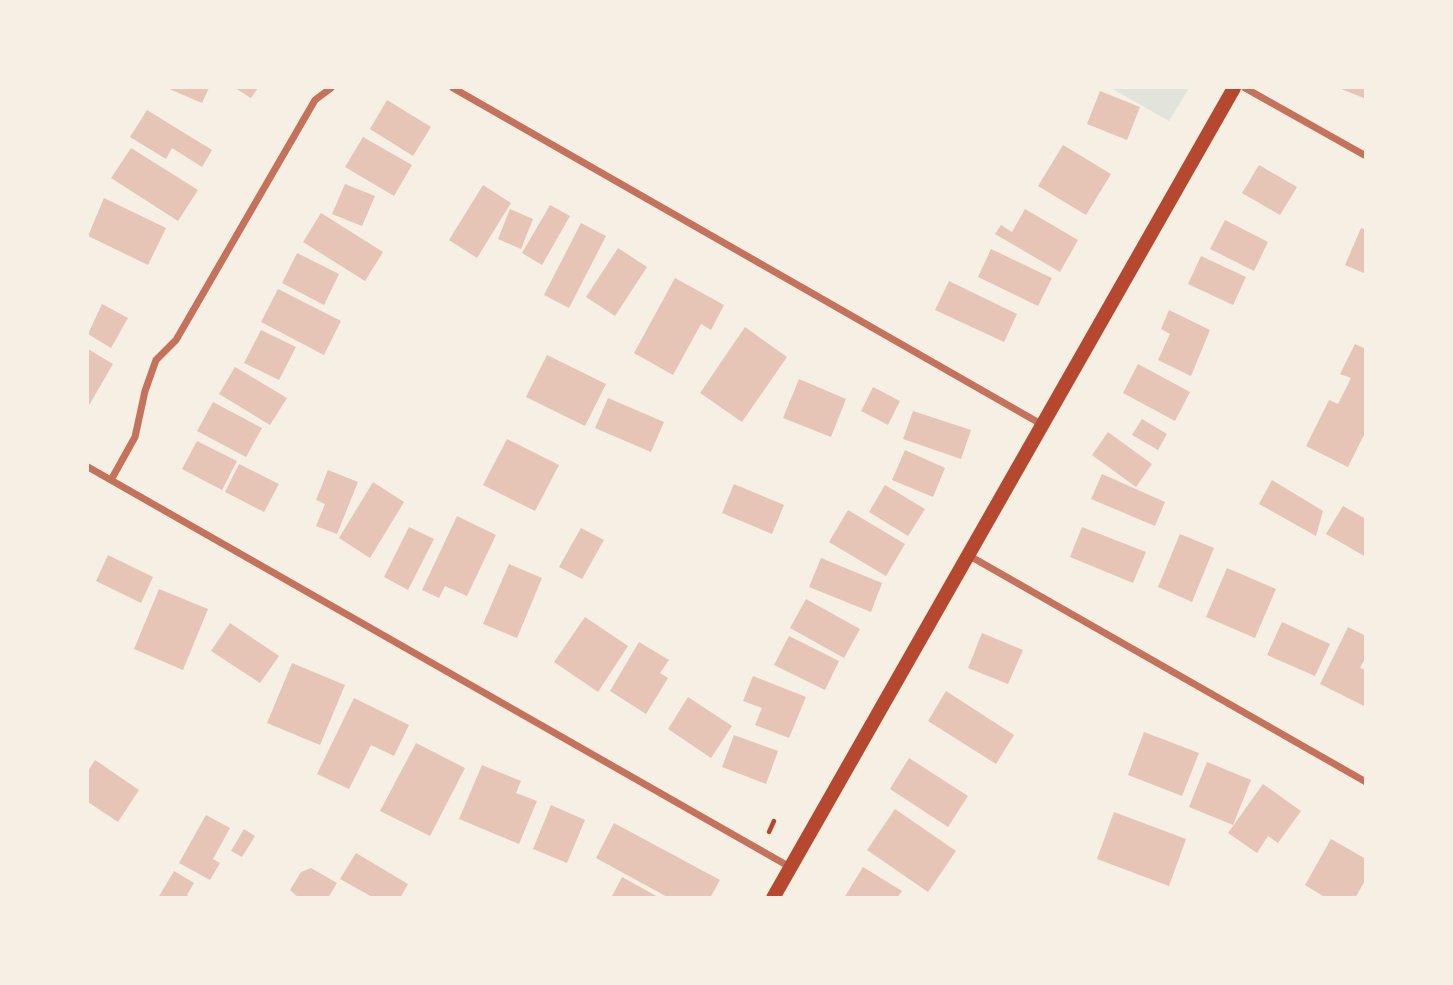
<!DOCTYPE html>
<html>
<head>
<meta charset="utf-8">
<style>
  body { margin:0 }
  #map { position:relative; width:1453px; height:985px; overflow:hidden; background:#f6efe4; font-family:Inter,sans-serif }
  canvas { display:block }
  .frame { position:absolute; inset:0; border:89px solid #f6efe4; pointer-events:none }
</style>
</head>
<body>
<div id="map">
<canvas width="1453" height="985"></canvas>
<div class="frame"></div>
</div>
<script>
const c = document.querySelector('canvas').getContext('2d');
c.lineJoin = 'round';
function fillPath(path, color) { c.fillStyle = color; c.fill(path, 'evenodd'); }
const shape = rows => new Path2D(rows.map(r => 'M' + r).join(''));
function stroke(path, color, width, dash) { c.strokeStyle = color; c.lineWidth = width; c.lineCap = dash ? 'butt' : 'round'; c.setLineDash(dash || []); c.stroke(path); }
const green = shape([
  [1111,88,1189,88,1169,121]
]);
const building = shape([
  [167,88,209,88,202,103],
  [235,88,258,88,251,98],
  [1339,88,1366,88,1366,99],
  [1100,91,1140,107,1127,140,1087,124],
  [387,100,431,127,413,156,370,129],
  [147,110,212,150,202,167,172,148,166,159,130,137],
  [363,137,412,165,394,196,345,167],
  [1063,145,1111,174,1086,215,1038,186],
  [131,148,198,190,178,221,111,178],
  [1259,165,1297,187,1280,215,1242,193],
  [345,184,375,196,362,226,332,214],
  [483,185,511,203,477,258,449,240],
  [104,198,166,228,148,265,88,236],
  [550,205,570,216,542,265,522,253],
  [510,209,533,219,521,249,498,239],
  [1025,209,1078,240,1060,272,995,234,1001,225,1012,232],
  [321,213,383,252,365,281,303,242],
  [1225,220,1268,242,1254,271,1210,249],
  [581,223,606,236,569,308,544,295],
  [1361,228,1366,230,1366,274,1345,265],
  [618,248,647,267,615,316,586,297],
  [991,249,1052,278,1038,306,978,277],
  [297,253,339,274,324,305,282,283],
  [1201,256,1246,277,1233,305,1188,284],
  [675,278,724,305,711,330,701,324,673,375,634,353],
  [949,281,1017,314,1004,342,935,310],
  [278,289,341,321,324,355,261,322],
  [102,304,128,318,111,348,88,334],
  [1169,310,1210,330,1191,376,1158,360,1170,334,1161,329],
  [745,327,787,357,742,422,700,393],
  [261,330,296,347,279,380,244,363],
  [1355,344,1366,349,1366,431,1348,467,1306,446,1329,400,1338,404,1351,378,1340,374],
  [88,349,113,364,88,407],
  [547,355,606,384,585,426,526,397],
  [1138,364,1190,392,1175,421,1123,393],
  [235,367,287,398,270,425,219,394],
  [799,379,846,399,831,437,783,418],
  [873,387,900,401,888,425,861,411],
  [608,398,664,422,651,452,595,428],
  [213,402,262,428,246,457,197,431],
  [913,411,971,430,961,459,903,439],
  [1142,419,1167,434,1158,450,1132,435],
  [1108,432,1152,464,1136,487,1092,455],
  [507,439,559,465,535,511,483,485],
  [197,441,237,461,222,490,182,469],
  [905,450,945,468,933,497,892,480],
  [239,464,279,484,264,512,225,492],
  [328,470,358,482,337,534,316,526,325,504,316,500],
  [1102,474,1165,502,1155,526,1091,499],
  [1272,480,1323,511,1316,536,1259,504],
  [373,482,404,502,370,558,339,538],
  [734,484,784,505,772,534,722,513],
  [885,485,925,509,908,536,869,512],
  [1343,506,1366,519,1366,557,1326,534],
  [848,510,905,544,886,576,829,542],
  [457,516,496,535,467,596,445,586,439,598,422,590],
  [409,527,434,539,408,590,384,577],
  [1082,527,1146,552,1133,583,1070,557],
  [581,528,604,540,582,579,559,567],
  [1180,534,1214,548,1192,602,1158,587],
  [108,555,153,577,141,603,96,581],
  [821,558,882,583,871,612,809,587],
  [509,564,542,578,517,638,483,624],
  [1227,568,1276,589,1255,638,1206,617],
  [159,589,208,609,183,670,134,649],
  [806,599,860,629,844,658,790,628],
  [585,617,628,646,598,692,554,662],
  [1282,622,1330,644,1315,676,1267,655],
  [230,623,279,656,260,683,211,651],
  [1348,627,1366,636,1366,657,1360,668,1366,670,1366,707,1320,684],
  [982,633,1023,650,1008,684,968,668],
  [789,636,839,661,825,690,774,665],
  [639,642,669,660,660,673,668,678,646,714,610,691],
  [292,663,345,685,320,745,267,723],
  [753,676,806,697,789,738,755,725,762,708,743,701],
  [946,691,1014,735,996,764,928,721],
  [688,697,732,726,711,758,668,729],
  [354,698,409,725,394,756,371,745,349,789,317,774],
  [1144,732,1199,753,1182,796,1128,775],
  [734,735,778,751,766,784,722,767],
  [416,743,465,768,430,836,380,811],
  [909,758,968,796,948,827,890,789],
  [95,760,139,790,118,822,88,802,88,771],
  [1207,762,1251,780,1233,825,1189,807],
  [482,765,521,781,516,793,537,801,519,844,459,819],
  [1263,784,1301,811,1278,843,1268,836,1257,853,1228,833],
  [551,805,585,820,567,863,533,849],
  [895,809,956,851,928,892,867,850],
  [1114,812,1186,839,1169,886,1097,859],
  [206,815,230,828,213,859,220,863,210,880,179,863],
  [614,823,720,880,710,898,669,898,596,858],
  [244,829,255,836,242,857,231,851],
  [1331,839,1366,859,1366,879,1355,898,1326,898,1305,885],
  [356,853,408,884,400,898,374,898,340,879],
  [863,867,902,891,897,898,844,898],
  [311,868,337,883,328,898,299,898,290,890,301,872],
  [174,871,194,883,187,895,191,898,158,898],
  [622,877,660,898,611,898]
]);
const path = shape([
  [769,832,774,821]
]);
const minor = shape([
  [453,88,1041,424],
  [1245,88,1366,156],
  [88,467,790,867],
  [111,480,135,437,145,391,156,360,176,340,315,100,331,88],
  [968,555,1366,782]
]);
const secondary = shape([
  [773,898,1234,88]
]);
fillPath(green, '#e2e4dc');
fillPath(building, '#e6c5b7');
stroke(path, '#b5482f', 4.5);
stroke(minor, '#c5725c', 7);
stroke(secondary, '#b5482f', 14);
</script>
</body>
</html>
